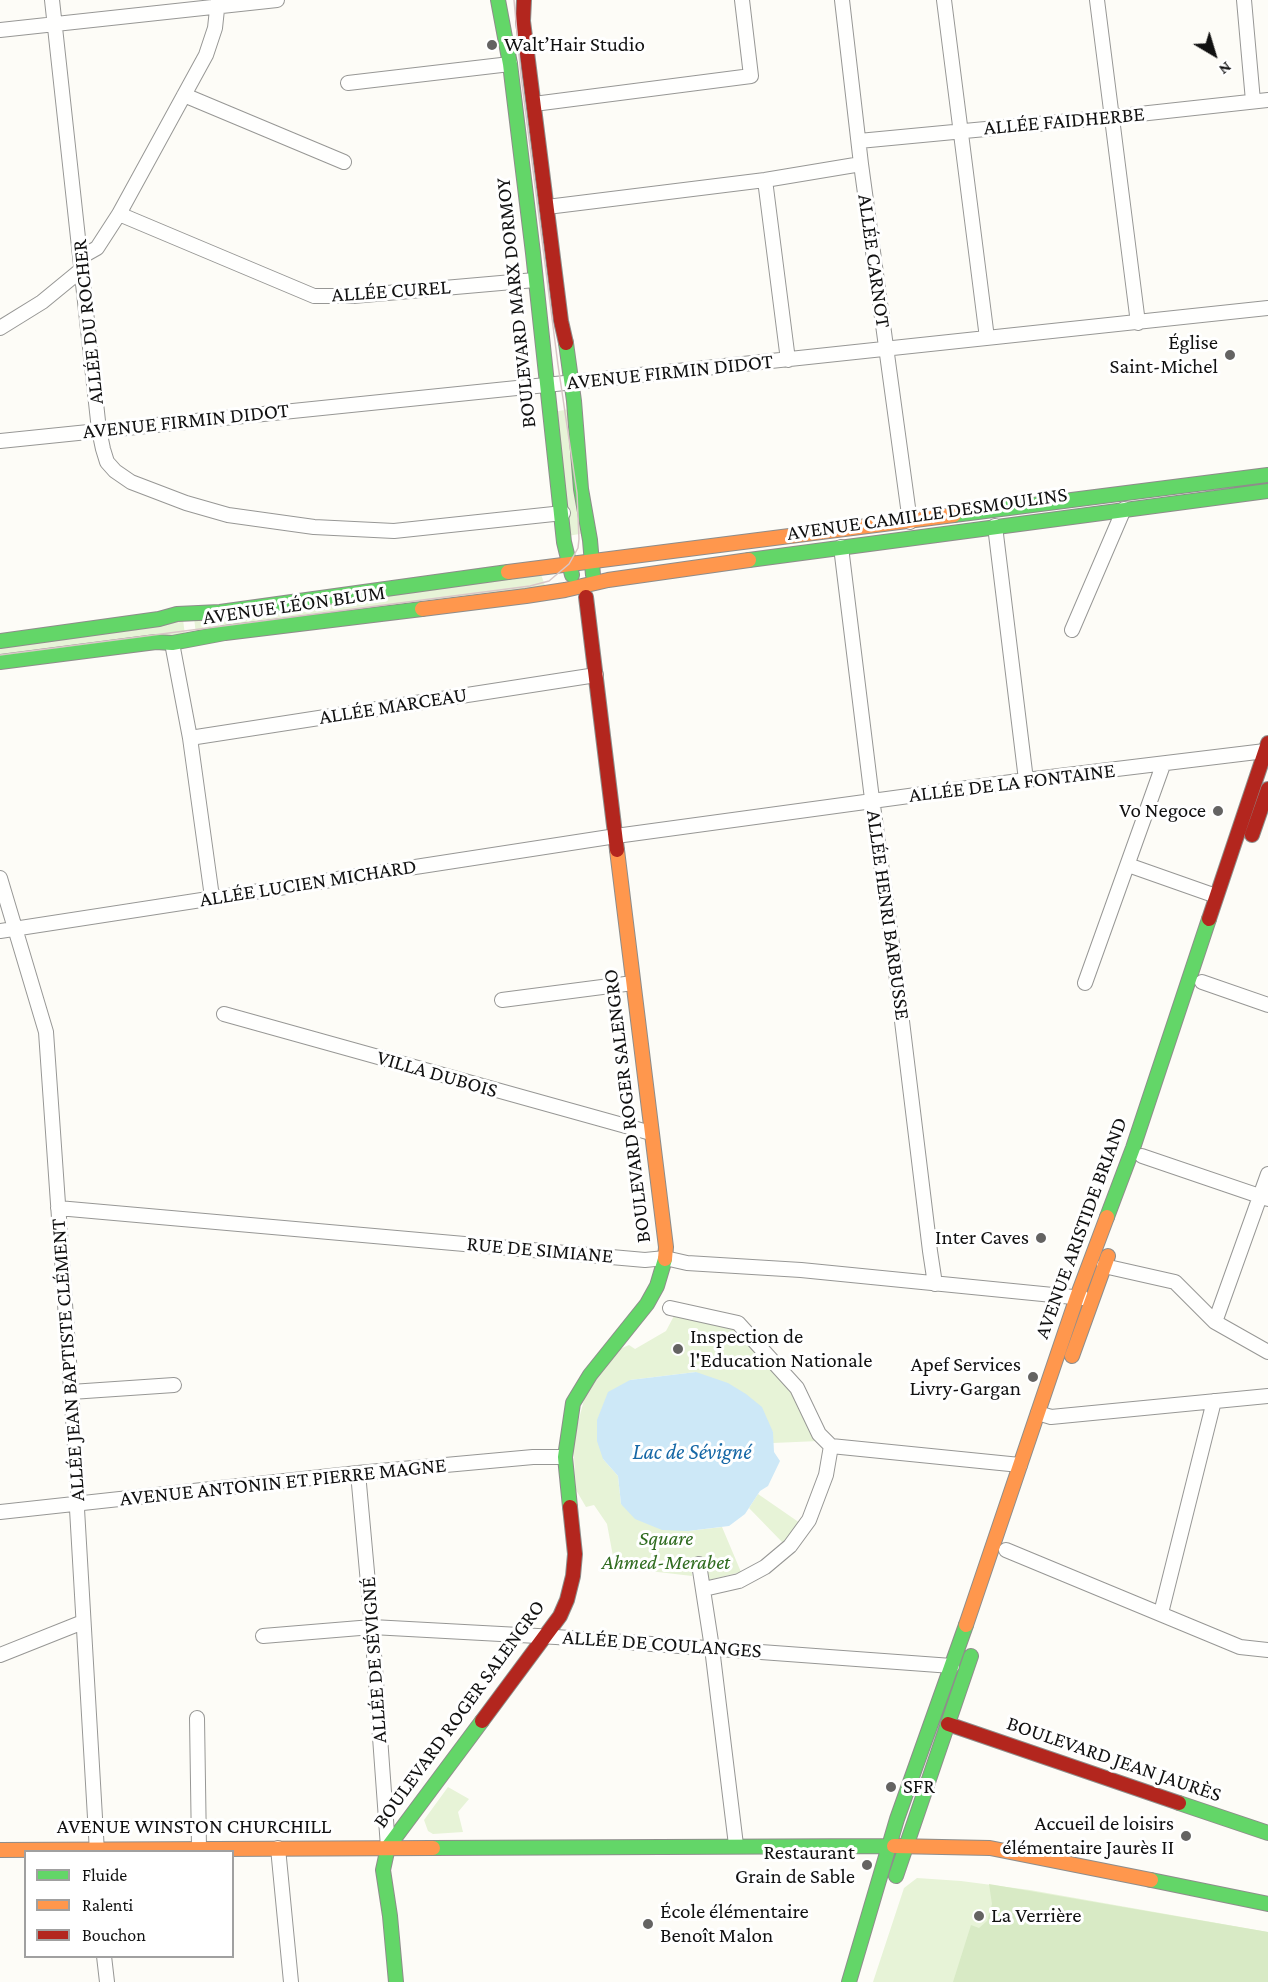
<!DOCTYPE html>
<html>
<head>
<meta charset="utf-8">
<style>
  body { margin:0 }
  #map { position:relative; width:1268px; height:1982px; overflow:hidden; background:#fdfcf7; font-family:"Crimson Pro",serif }
  canvas { display:block }
  .legend { position:absolute; left:24px; top:1850px; width:210px; height:108px; box-sizing:border-box; background:#fff; border:2px solid #a0a0a0; margin:0; padding:8px 10px; list-style:none; font-size:18px; color:#111 }
  .legend li { display:flex; align-items:center; gap:12px; height:30px }
  .legend b { width:30px; border:2px solid #a0a0a0 }
  .north { position:absolute; left:1184px; top:24px; width:60px; height:60px; -webkit-text-stroke:4px #fff; paint-order:stroke; rotate:142deg; font-size:16px; font-weight:700; line-height:24px; text-align:center; color:#111 }
  .north::after { content:''; display:block; margin:auto; width:21px; height:27px; background:#111; clip-path:polygon(50% 0,100% 100%,50% 72%,0 100%) }
</style>
</head>
<body>
<div id="map">
<canvas width="1268" height="1982"></canvas>
<ul class="legend">
<li><b style="height:8px;background:#63d668"></b>Fluide</li>
<li><b style="height:8px;background:#ff974d"></b>Ralenti</li>
<li><b style="height:8px;background:#b3261e"></b>Bouchon</li>
</ul>
<div class="north">N</div>
</div>
<script>
const c = document.querySelector('canvas').getContext('2d');
c.lineJoin = 'round';
function fillPath(path, color) { c.fillStyle = color; c.fill(path, 'evenodd'); }
const shape = rows => new Path2D(rows.map(r => 'M' + r).join(''));
function stroke(path, color, width, dash) { c.strokeStyle = color; c.lineWidth = width; c.lineCap = dash ? 'butt' : 'round'; c.setLineDash(dash || []); c.stroke(path); }
function label(font, color, halo, rows, align = 'center') {
  c.font = font + ' "Crimson Pro",serif'; c.lineWidth = 6; c.setLineDash([]); c.textBaseline = 'middle'; c.strokeStyle = halo; c.fillStyle = color; for (const [text, x, y, turn = 0] of rows) {
    c.save(); c.translate(x, y); c.rotate((+turn || 0) * Math.PI / 180); c.textAlign = isNaN(turn) ? turn : align; if (halo) c.strokeText(text, 0, 0); c.fillText(text, 0, 0); c.restore();
  }
}
const green = shape([
  [570,409,585,533,568,536,553,412],
  [540,572,546,588,196,635,194,617],
  [183,619,185,636,0,658,0,646],
  [675,1314,735,1328,792,1391,819,1441,773,1443,773,1432,696,1372,630,1380,603,1459,618,1476,621,1504,688,1531,722,1527,741,1572,709,1580,705,1576,702,1559,691,1561,692,1576,615,1567,607,1524,594,1505,586,1507,576,1490,573,1442,586,1392,620,1349,629,1345,635,1349,666,1331],
  [758,1494,800,1523,783,1543,749,1508],
  [448,1787,469,1799,458,1812,463,1832,433,1834,428,1831,424,1820],
  [917,1878,961,1881,1030,1890,1268,1932,1268,1982,873,1982,904,1888]
]);
const forest = shape([
  [989,1884,1268,1932,1268,1982,953,1982,971,1925,979,1928,987,1921,992,1904]
]);
const water = shape([
  [696,1372,728,1383,746,1394,762,1407,773,1432,774,1452,780,1461,768,1486,760,1491,745,1514,729,1526,688,1531,662,1530,635,1519,621,1504,618,1476,603,1459,597,1441,597,1420,608,1392,630,1380]
]);
const street = shape([
  [52,0,99,430,103,449,107,462,115,471,131,482,186,503,228,515,314,527,394,531,563,513],
  [842,0,861,164,910,522],
  [944,0,987,338],
  [1097,0,1138,323],
  [1244,0,1253,101],
  [0,30,277,0],
  [348,83,510,64],
  [184,95,344,162],
  [534,104,751,76,742,0],
  [859,141,1112,117,1268,100],
  [765,180,788,360],
  [547,207,765,180,861,164],
  [119,214,314,296,353,296,535,280],
  [81,257,97,248,119,214,206,55,215,28,218,0],
  [0,328,42,302,81,270],
  [0,441,546,385,1268,308],
  [995,526,1026,780],
  [841,547,871,791,897,980,930,1251,935,1284],
  [1072,630,1124,509],
  [172,643,190,738,212,897],
  [190,738,596,675],
  [1128,865,1216,896],
  [0,878,46,1032,79,1504,77,1509,97,1852],
  [0,931,616,836,1026,780,1265,751],
  [1202,982,1268,1005],
  [1085,983,1163,765],
  [502,1000,633,983],
  [224,1014,651,1133],
  [1142,1156,1268,1199],
  [58,1208,645,1260,665,1258,687,1263,801,1270,1083,1298],
  [1104,1266,1175,1282,1215,1322,1268,1352],
  [670,1308,738,1323,797,1388,819,1434,831,1446],
  [1215,1322,1268,1174],
  [71,1392,174,1385],
  [1038,1413,1051,1417,1268,1396],
  [831,1446,1020,1465],
  [358,1473,372,1627,388,1847],
  [0,1512,358,1473,533,1457,565,1457],
  [1006,1550,1240,1647,1268,1650],
  [699,1564,712,1648,736,1845],
  [704,1589,739,1581,765,1567,790,1546,809,1520,826,1475,831,1446],
  [1161,1613,1214,1401],
  [263,1636,372,1627,556,1637,952,1666],
  [0,1655,83,1622],
  [197,1718,199,1848],
  [278,1848,291,1982],
  [104,1956,107,1982]
]);
const fast = shape([
  [498,0,510,64,533,253,564,542,572,575],
  [566,343,574,401,581,489,590,540,593,575],
  [954,515,1268,475],
  [749,560,1268,491],
  [0,641,159,619,177,614,220,612,508,572],
  [0,662,156,642,172,643,225,633,422,609],
  [1107,1217,1133,1148,1209,919],
  [570,1507,565,1457,573,1403,590,1375,647,1304,657,1286,665,1259],
  [1179,1803,1268,1833],
  [433,1848,890,1846],
  [896,1876,971,1656],
  [1151,1880,1268,1904],
  [396,1982,390,1916,383,1870,388,1847,482,1721],
  [849,1982,897,1819,966,1625]
]);
const slow = shape([
  [508,572,954,515],
  [422,609,526,596,565,590,608,580,749,560],
  [617,850,666,1247,665,1259],
  [1072,1356,1108,1256],
  [966,1625,1077,1297,1107,1217],
  [894,1846,990,1848,1151,1880],
  [0,1850,433,1848]
]);
const jam = shape([
  [524,0,523,21,561,321,566,343],
  [586,597,617,850],
  [1252,835,1268,789],
  [1209,919,1268,743],
  [482,1721,560,1616,567,1600,573,1576,575,1554,570,1507],
  [948,1724,1179,1803]
]);
const tram = shape([
  [0,655,530,586,549,581,569,564,578,548,579,539,577,493,558,365,521,76,514,0]
]);
const markers = [
  [492,45,6,"#646362"],
  [1230,355,6,"#646362"],
  [1218,811,6,"#646362"],
  [1041,1238,6,"#646362"],
  [678,1349,6,"#646362"],
  [1033,1377,6,"#646362"],
  [891,1787,6,"#646362"],
  [1186,1836,6,"#646362"],
  [867,1865,6,"#646362"],
  [979,1916,6,"#646362"],
  [648,1924,6,"#646362"]
];
const poiNames = [
  ["Walt’Hair Studio",504,45,"left"],
  ["Église",1218,343],
  ["Saint-Michel",1218,367],
  ["Vo Negoce",1206,811],
  ["Inter Caves",1029,1238],
  ["Inspection de",690,1337,"left"],
  ["l'Education Nationale",690,1361,"left"],
  ["Apef Services",1021,1365],
  ["Livry-Gargan",1021,1389],
  ["SFR",903,1787,"left"],
  ["Accueil de loisirs",1174,1824],
  ["élémentaire Jaurès II",1174,1848],
  ["Restaurant",855,1853],
  ["Grain de Sable",855,1877],
  ["École élémentaire",660,1912,"left"],
  ["Benoît Malon",660,1936,"left"],
  ["La Verrière",991,1916,"left"]
];
const streetNames = [
  ["ALLÉE FAIDHERBE",1064,121,-5],
  ["ALLÉE CARNOT",874,261,82],
  ["ALLÉE CUREL",391,291,-4],
  ["BOULEVARD MARX DORMOY",516,303,-96],
  ["ALLÉE DU ROCHER",88,322,-96],
  ["AVENUE FIRMIN DIDOT",670,372,-6],
  ["AVENUE FIRMIN DIDOT",186,421,-6],
  ["AVENUE CAMILLE DESMOULINS",927,514,-8],
  ["AVENUE LÉON BLUM",294,605,-8],
  ["ALLÉE MARCEAU",393,706,-9],
  ["ALLÉE DE LA FONTAINE",1012,783,-7],
  ["ALLÉE LUCIEN MICHARD",308,883,-9],
  ["ALLÉE HENRI BARBUSSE",888,915,82],
  ["VILLA DUBOIS",437,1074,16],
  ["BOULEVARD ROGER SALENGRO",627,1106,-97],
  ["AVENUE ARISTIDE BRIAND",1081,1228,-70],
  ["RUE DE SIMIANE",540,1250,5],
  ["ALLÉE JEAN BAPTISTE CLÉMENT",68,1360,-94],
  ["AVENUE ANTONIN ET PIERRE MAGNE",283,1482,-6],
  ["ALLÉE DE COULANGES",662,1644,4],
  ["ALLÉE DE SÉVIGNÉ",374,1660,-94],
  ["BOULEVARD ROGER SALENGRO",459,1714,-54],
  ["BOULEVARD JEAN JAURÈS",1114,1759,19],
  ["AVENUE WINSTON CHURCHILL",194,1827]
];
const parkNames = [
  ["Square",666,1539],
  ["Ahmed-Merabet",666,1563]
];
const waterNames = [
  ["Lac de Sévigné",692,1452]
];
fillPath(green, '#e7f3d7');
fillPath(forest, '#d8eac5');
fillPath(water, '#cde8f7');
stroke(street, '#979795', 16);
stroke(fast, '#8e8d8b', 16);
stroke(slow, '#8e8d8b', 16);
stroke(jam, '#8e8d8b', 16);
stroke(street, '#fffffe', 14);
stroke(fast, '#63d668', 14);
stroke(slow, '#ff974d', 14);
stroke(jam, '#b3261e', 14);
stroke(tram, '#d9c6c7', 1.5);
for (const [x, y, r, color] of markers) { const dot = new Path2D(); dot.arc(x, y, r, 0, 2 * Math.PI); c.fillStyle = color; c.fill(dot); stroke(dot, '#fff', 2); }
label('21px', '#111', '#fff', poiNames, 'right');
label('21px', '#111', '#fff', streetNames);
label('italic 21px', '#2f6b1f', '#fff', parkNames);
label('italic 22px', '#1768a6', '#fff', waterNames);
</script>
</body>
</html>
